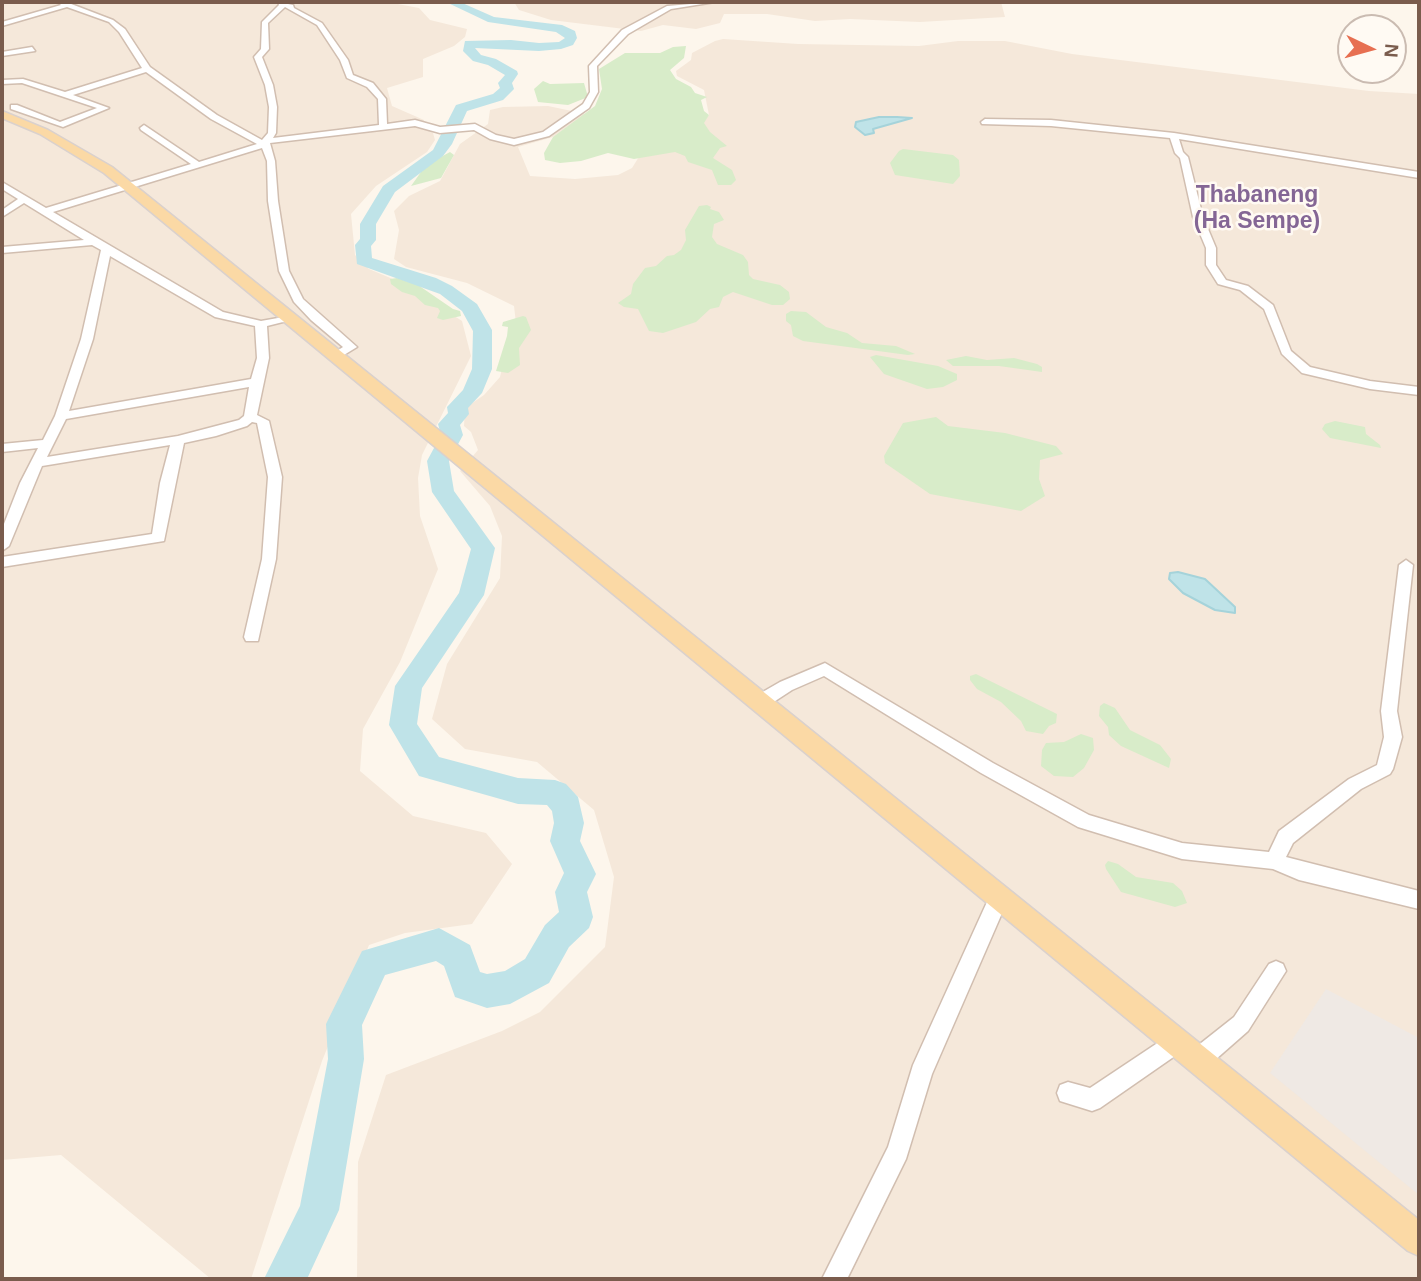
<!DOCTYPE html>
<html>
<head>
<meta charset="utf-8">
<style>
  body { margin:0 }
  #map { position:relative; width:1421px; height:1281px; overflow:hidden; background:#fdf6ec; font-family:Helvetica,sans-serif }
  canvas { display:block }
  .frame { position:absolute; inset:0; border:4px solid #7a5c4d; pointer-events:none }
  .north { position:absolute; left:1337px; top:14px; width:70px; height:70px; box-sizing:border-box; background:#fffaf3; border:2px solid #cabbb1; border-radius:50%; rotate:95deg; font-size:19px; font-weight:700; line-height:28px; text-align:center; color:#7a5c4d }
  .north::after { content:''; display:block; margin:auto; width:24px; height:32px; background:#e76f51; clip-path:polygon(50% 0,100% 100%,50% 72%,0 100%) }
</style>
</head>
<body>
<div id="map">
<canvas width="1421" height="1281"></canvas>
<div class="frame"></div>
<div class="north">N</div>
</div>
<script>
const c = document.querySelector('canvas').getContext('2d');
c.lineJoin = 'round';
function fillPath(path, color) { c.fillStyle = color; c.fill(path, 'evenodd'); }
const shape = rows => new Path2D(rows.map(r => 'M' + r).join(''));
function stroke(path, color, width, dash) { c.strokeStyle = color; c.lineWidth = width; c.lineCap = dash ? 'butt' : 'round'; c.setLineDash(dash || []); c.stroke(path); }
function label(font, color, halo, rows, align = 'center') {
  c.font = font + ' Helvetica,sans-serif'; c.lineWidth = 5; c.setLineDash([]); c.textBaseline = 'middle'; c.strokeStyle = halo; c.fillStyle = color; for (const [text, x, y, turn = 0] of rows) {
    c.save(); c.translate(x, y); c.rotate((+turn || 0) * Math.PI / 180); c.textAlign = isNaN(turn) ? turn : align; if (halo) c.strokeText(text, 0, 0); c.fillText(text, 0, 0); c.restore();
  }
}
const residential = shape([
  [2,2,387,2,419,8,430,20,467,29,465,37,454,46,423,59,423,77,387,88,392,106,424,120,426,129,433,133,435,140,427,152,376,186,351,214,355,255,369,269,407,285,462,321,471,356,422,455,418,478,420,516,438,569,400,662,363,729,360,771,413,816,486,833,512,864,472,924,405,933,369,945,322,1061,251,1279,211,1279,61,1155,2,1160],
  [514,2,1001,2,1005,17,920,22,850,19,815,21,767,14,724,14,720,23,696,29,663,25,641,31,551,20,519,10],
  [723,39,798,44,919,46,958,41,1005,41,1072,54,1369,91,1419,94,1419,1279,357,1279,358,1162,386,1075,502,1031,540,1012,605,947,614,877,594,810,537,762,465,749,432,719,447,664,500,578,502,536,490,506,460,471,478,450,471,432,464,426,465,408,484,395,500,377,504,360,517,332,514,306,467,283,406,267,394,259,399,230,394,211,409,196,440,181,460,144,488,124,490,110,503,107,548,106,586,114,553,137,518,147,530,176,575,179,618,175,632,168,642,152,700,125,709,115,704,90,677,76,676,71,691,60,692,53,715,41]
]);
const industrial = shape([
  [1326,989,1419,1038,1419,1195,1270,1073]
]);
const green = shape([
  [686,46,684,58,670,70,676,79,691,87,695,93,707,97,701,100,704,111,709,115,704,123,710,132,727,146,720,148,713,158,732,170,736,180,731,185,718,185,712,170,688,162,685,156,675,152,634,159,608,153,581,161,560,163,545,160,544,153,553,137,595,106,602,89,599,69,625,53,660,53,673,47],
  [543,81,550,84,584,83,588,97,568,105,538,102,534,89],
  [903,149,953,155,959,160,960,176,953,184,895,175,890,163,899,151],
  [450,152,454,155,441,178,411,186,426,165],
  [707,205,711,207,710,209,719,212,724,220,714,224,712,237,717,244,743,255,748,262,749,275,753,279,780,285,789,292,790,299,783,305,772,305,733,292,723,297,719,307,710,309,696,322,663,333,649,331,638,309,624,307,618,303,631,294,633,284,645,268,656,266,667,256,674,255,681,250,686,240,685,230,699,206],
  [397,278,418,285,453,309,460,311,461,316,443,320,437,318,440,311,438,308,425,305,415,296,402,292,391,284,390,279],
  [791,311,806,312,826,327,847,333,862,343,896,346,915,354,908,355,803,341,793,336,791,325,786,321,786,314],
  [523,316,526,317,531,330,519,348,520,365,508,373,496,371,507,336,508,327,502,326,503,322],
  [876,355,938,366,957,374,957,380,943,387,927,389,884,374,870,357],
  [966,356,987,360,1014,358,1037,364,1042,367,1042,372,999,366,953,366,946,360],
  [936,417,948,426,1005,433,1056,446,1063,454,1040,460,1039,479,1045,496,1021,511,930,494,885,463,884,456,903,423],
  [1335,421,1365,427,1366,434,1380,445,1381,448,1330,438,1322,429,1325,424],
  [976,674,1057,714,1056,723,1049,726,1043,734,1026,731,1021,721,1001,702,977,689,970,680,970,676],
  [1104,703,1115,708,1130,730,1160,745,1171,759,1169,768,1121,746,1109,735,1108,727,1099,716,1100,706],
  [1081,734,1093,738,1094,750,1084,768,1073,777,1054,776,1041,766,1042,750,1046,743,1064,742],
  [1108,861,1118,864,1136,877,1173,883,1182,891,1187,903,1175,907,1121,892,1106,869,1105,865]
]);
const water = shape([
  [879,117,897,117,912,118,873,129,874,133,865,135,855,127,856,122,879,117],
  [1178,572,1205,579,1235,607,1235,613,1215,610,1183,593,1169,579,1170,573,1178,572]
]);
const river = shape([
  [446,2,460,2,494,17,562,25,575,31,577,38,573,45,561,49,539,51,475,48,481,55,496,59,517,71,518,74,512,83,514,89,503,100,467,111,452,144,443,156,395,192,376,224,376,240,371,246,372,258,436,278,452,286,477,304,492,330,492,369,482,393,468,408,469,414,460,425,463,435,449,461,454,491,495,548,484,595,422,688,417,724,439,757,518,778,555,780,566,784,578,797,584,823,580,841,596,874,587,892,593,917,589,928,569,947,549,983,510,1004,487,1008,455,997,444,966,436,961,385,975,362,1025,364,1059,339,1210,307,1279,264,1279,300,1206,328,1059,326,1024,362,951,439,928,470,945,480,972,487,974,505,971,525,959,545,925,559,912,555,892,564,873,550,841,554,823,552,811,547,805,518,804,419,776,389,725,395,686,459,593,471,549,432,492,427,461,441,435,438,424,448,413,447,407,463,390,472,369,473,331,462,311,440,294,357,264,355,245,360,239,360,224,383,186,433,150,456,105,493,94,500,88,498,83,505,75,488,65,473,61,463,51,465,41,511,40,539,43,559,42,565,38,556,32,488,22,446,2]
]);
const minor = shape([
  [58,2,66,2,113,20,125,29,150,67,217,115,262,140,268,133,269,107,265,85,254,57,261,49,262,22,279,5,278,2,293,5,294,8,322,23,348,60,353,75,373,83,386,99,387,124,415,120,440,127,475,124,496,135,514,139,543,132,583,104,590,92,589,66,622,30,667,6,715,2,671,9,628,34,597,66,598,92,589,108,549,136,514,145,490,139,474,130,440,133,415,126,270,143,275,161,278,201,289,271,303,299,357,347,339,358,335,360,329,356,343,347,311,320,294,302,279,271,268,201,267,161,262,148,53,212,223,312,261,321,289,316,295,319,267,326,269,358,257,415,269,421,282,477,276,559,258,641,246,641,244,637,262,559,268,477,257,423,252,422,247,426,216,436,184,443,164,541,2,567,2,557,152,534,160,483,170,445,42,466,9,546,2,551,2,529,20,483,38,448,2,452,2,444,43,440,55,416,81,339,101,250,92,245,2,253,2,247,84,240,24,203,2,217,2,210,18,199,2,189,2,182,46,208,191,164,141,130,140,128,144,125,199,162,257,144,211,119,146,72,73,95,109,108,63,127,11,109,11,105,17,105,60,122,97,108,22,83,2,84,2,80,23,79,65,92,142,68,119,32,109,22,67,7,2,26,2,22,61,5,58,2],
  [285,7,317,25,340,60,347,78,367,87,378,99,379,125,273,138,276,133,277,107,273,85,262,57,269,49,268,23,285,7],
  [110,256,215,317,255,326,257,358,251,379,69,411,93,339,110,256],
  [249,387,244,416,239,420,178,436,47,457,66,419,249,387],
  [32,47,35,51,2,56,2,52,32,47],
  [985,119,1051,120,1174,133,1419,172,1419,178,1179,139,1183,152,1188,157,1203,217,1216,248,1216,265,1226,280,1248,286,1273,305,1291,351,1310,367,1370,381,1419,387,1419,395,1370,389,1302,373,1282,354,1264,309,1240,290,1218,284,1206,265,1206,248,1193,217,1180,158,1175,153,1170,138,1051,126,982,124,981,122,985,119],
  [1406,560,1413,565,1397,711,1402,737,1393,769,1390,774,1361,789,1293,843,1286,857,1419,891,1419,909,1299,880,1273,869,1182,859,1078,827,981,773,824,676,792,690,766,707,760,709,754,707,752,702,754,697,780,682,825,663,993,763,1089,815,1182,843,1269,852,1279,831,1349,779,1377,765,1384,737,1381,711,1399,565,1406,560],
  [999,888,1006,891,1009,897,932,1074,906,1159,847,1279,822,1279,888,1147,913,1065,992,891,999,888],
  [1276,961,1283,964,1286,971,1248,1031,1207,1067,1199,1070,1191,1067,1188,1059,1191,1051,1234,1017,1269,964,1276,961],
  [1177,1030,1185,1033,1188,1041,1185,1049,1100,1108,1092,1111,1060,1101,1057,1093,1060,1085,1068,1082,1090,1088,1177,1030]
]);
const major = shape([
  [2,111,48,130,112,167,1419,1220,1419,1256,1408,1251,104,173,40,134,2,118,2,111]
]);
const farQuarternames = [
  ["Thabaneng",1257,196],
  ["(Ha Sempe)",1257,222]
];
fillPath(residential, '#f5e8da');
fillPath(industrial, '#efe9e4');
fillPath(green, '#d8ecc9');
fillPath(water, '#bfe3e8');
stroke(water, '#a5d3da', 2);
fillPath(river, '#bfe3e8');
stroke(minor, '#d1beb0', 3);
stroke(major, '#dad1cd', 3);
fillPath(minor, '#fff');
fillPath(major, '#fbd9a5');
label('bold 23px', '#846695', '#fffaf3', farQuarternames);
</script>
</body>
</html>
